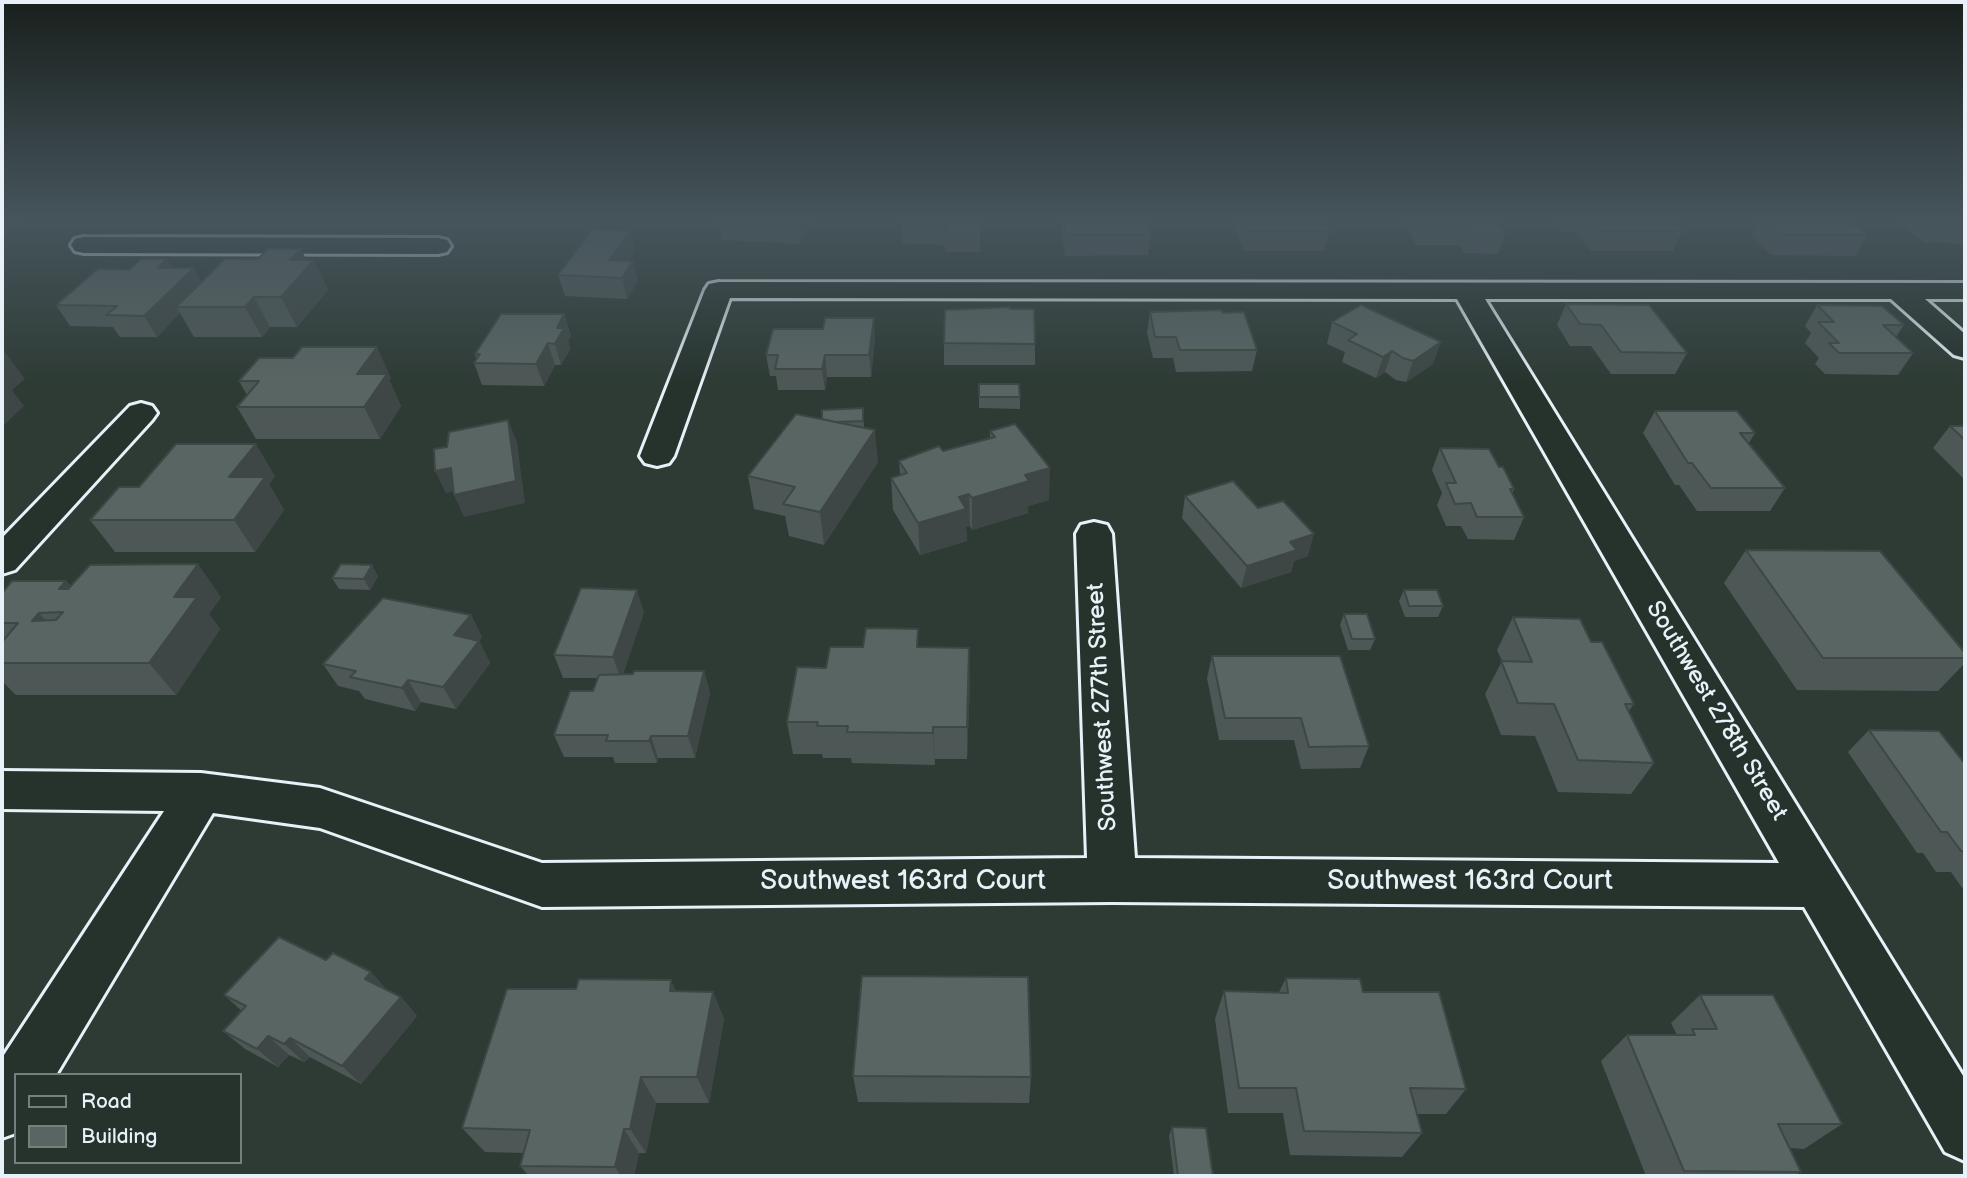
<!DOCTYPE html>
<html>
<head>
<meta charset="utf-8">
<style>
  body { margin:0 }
  #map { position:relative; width:1967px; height:1178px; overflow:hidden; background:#2e3b35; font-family:"Balsamiq Sans",sans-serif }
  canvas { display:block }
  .frame { position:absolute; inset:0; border:4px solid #e8f1f8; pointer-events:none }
  .legend { position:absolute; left:14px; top:1073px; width:228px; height:91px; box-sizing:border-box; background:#26332d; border:2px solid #747f7e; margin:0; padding:9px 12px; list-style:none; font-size:21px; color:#e8f1f8 }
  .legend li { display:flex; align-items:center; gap:14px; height:35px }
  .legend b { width:35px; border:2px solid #747f7e }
</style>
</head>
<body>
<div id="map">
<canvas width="1967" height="1178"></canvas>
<div class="frame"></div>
<ul class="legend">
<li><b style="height:9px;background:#26332d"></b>Road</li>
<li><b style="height:19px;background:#596563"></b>Building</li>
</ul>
</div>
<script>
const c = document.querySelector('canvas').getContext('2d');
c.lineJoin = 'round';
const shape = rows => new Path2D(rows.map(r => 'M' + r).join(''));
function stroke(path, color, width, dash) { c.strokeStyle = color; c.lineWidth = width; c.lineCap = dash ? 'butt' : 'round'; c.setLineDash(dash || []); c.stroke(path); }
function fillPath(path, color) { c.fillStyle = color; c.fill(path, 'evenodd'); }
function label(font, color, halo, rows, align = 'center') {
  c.font = font + ' "Balsamiq Sans",sans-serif'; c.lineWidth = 5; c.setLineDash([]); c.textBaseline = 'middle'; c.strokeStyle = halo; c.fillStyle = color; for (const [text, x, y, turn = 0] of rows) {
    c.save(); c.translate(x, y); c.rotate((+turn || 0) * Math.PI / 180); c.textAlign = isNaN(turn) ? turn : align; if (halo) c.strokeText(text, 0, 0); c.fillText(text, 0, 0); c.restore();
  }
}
const minor = shape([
  [84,237,438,238,447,240,451,246,447,252,438,254,84,253,75,251,71,245,75,239,84,237],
  [719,282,1965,283,1965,299,1925,299,1965,334,1965,358,1954,355,1891,299,1485,299,1965,1079,1965,1161,1945,1152,1804,907,1112,902,542,907,320,828,213,813,56,1075,16,1075,16,1133,2,1138,2,1061,4,1055,164,811,2,809,2,771,201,773,320,788,542,863,1087,858,1076,534,1081,525,1094,522,1107,525,1112,534,1135,858,1779,863,1457,299,730,298,674,456,669,463,657,466,645,463,640,456,705,290,709,284,719,282],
  [141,403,152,406,157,413,152,420,15,570,2,574,2,538,130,406,141,403]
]);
const wall = shape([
  [718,220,812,220,800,244,722,240],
  [980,220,980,252,945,252,945,245,902,243,901,223],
  [1063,220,1147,220,1151,235,1148,255,1065,256,1062,235],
  [1234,220,1324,220,1329,231,1324,251,1244,251,1233,222],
  [1407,220,1496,220,1505,234,1498,254,1464,253,1459,245,1416,245,1406,226],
  [1560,220,1672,220,1682,231,1673,251,1591,251,1576,232,1563,232,1558,225],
  [1759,220,1849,220,1867,235,1855,256,1771,255,1751,236],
  [1904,220,1965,220,1965,244,1924,242,1901,224],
  [630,231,635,251,628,261,638,281,627,299,565,296,558,275],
  [301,249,306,260,314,260,328,290,297,327,270,327,262,337,194,337,180,313,157,337,120,337,113,327,70,326,56,305,129,270,167,259,172,268,202,282,258,259],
  [1566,304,1687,353,1675,374,1611,374,1591,346,1570,346,1557,325],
  [1817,305,1904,325,1896,337,1913,353,1898,375,1825,374,1815,364,1819,358,1805,343,1811,333,1805,326],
  [1010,309,1035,344,1035,365,944,365,944,343],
  [1150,312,1223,313,1257,350,1252,371,1176,372,1173,358,1153,358,1147,333],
  [564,314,571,336,568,341,570,349,561,365,555,365,544,386,482,385,474,363,477,359,475,354],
  [1332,322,1433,364,1406,382,1396,380,1385,372,1376,378,1342,362,1345,352,1327,344],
  [875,339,871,377,827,377,825,390,778,390,776,376,770,376,766,355],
  [391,378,389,380,401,406,380,439,256,439,237,407,247,395,239,381],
  [979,384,1020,397,1020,409,979,408],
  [863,408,864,428,878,462,824,545,789,536,785,516,754,509,748,476,822,419],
  [1655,411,1755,433,1749,443,1785,488,1770,511,1697,511,1679,485,1675,485,1643,433],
  [1950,426,1965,426,1965,480,1933,448],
  [990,431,1049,500,1028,506,1028,513,972,530,970,526,966,527,967,541,920,555,893,510,891,478,900,475,899,461,943,451,990,438],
  [1440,448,1499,467,1514,489,1512,494,1524,517,1514,540,1468,539,1461,526,1446,526,1437,505,1442,493,1432,470],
  [275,476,269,484,284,510,255,552,115,552,90,520,139,487],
  [1185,496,1258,508,1308,556,1294,561,1291,572,1241,588,1182,518],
  [1746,550,1965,653,1965,663,1938,691,1797,690,1724,583],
  [378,576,370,590,339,589,332,578],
  [66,581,71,586,221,597,209,614,220,629,176,695,16,695,2,681,2,593],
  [1404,590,1443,606,1438,617,1405,617,1399,601],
  [644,612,623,674,704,671,710,693,695,758,658,758,657,763,615,763,613,757,564,757,554,735,593,691,598,678,563,678,554,655],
  [1344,614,1375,639,1370,650,1348,650,1340,625],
  [471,615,482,637,479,641,490,663,456,709,421,702,415,711,365,699,359,691,338,686,323,664],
  [1513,617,1591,642,1634,704,1628,712,1654,763,1631,794,1558,792,1535,736,1501,735,1485,694,1502,661,1497,650],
  [919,647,970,680,967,759,935,759,935,765,852,763,851,758,823,758,822,754,793,754,787,722,826,668],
  [1212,656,1369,746,1360,768,1301,769,1294,740,1219,740,1207,678],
  [1869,730,1965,764,1965,892,1951,872,1936,872,1923,853,1917,853,1848,752],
  [326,960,371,972,386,989,401,997,417,1016,361,1084,310,1057,304,1062,289,1055,278,1067,245,1049,223,1031,242,1011,224,995],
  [1286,978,1363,992,1466,1089,1446,1114,1417,1114,1422,1133,1402,1157,1290,1155,1283,1113,1228,1113,1215,1019,1224,991,1279,992],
  [676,991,713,992,724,1019,709,1103,656,1103,646,1153,639,1153,634,1176,529,1176,520,1166,524,1153,485,1152,462,1128],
  [1700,995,1842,1124,1804,1149,1790,1148,1801,1172,1794,1176,1646,1176,1601,1061,1627,1035,1677,1035,1671,1023],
  [853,1076,1031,1077,1029,1103,858,1102],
  [1172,1127,1213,1176,1174,1176,1169,1136]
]);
const shadedWall = shape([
  [2,220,24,220,2,238],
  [799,220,812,220,800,244,797,224],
  [630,231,635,251,616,278,609,260],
  [301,249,309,266,314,260,328,290,297,327,281,297,290,260],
  [167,259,179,280,158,268],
  [633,261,638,281,627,299,622,278],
  [194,268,205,288,176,307,180,313,157,337,144,316],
  [254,297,270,327,262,337,245,307],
  [564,314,571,336,568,341,570,349,561,365,555,344,557,328],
  [874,318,875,339,871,377,869,355],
  [1441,342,1433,364,1406,382,1413,361],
  [548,343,555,365,544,386,536,364],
  [377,347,391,378,389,380,401,406,380,439,364,407,357,374],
  [2,348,25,379,12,390,24,406,2,427],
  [1392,351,1385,372,1376,378,1383,357],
  [825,355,827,377,825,390,822,369],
  [508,420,517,442,525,503,464,517,454,495],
  [875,430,878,462,824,545,820,512],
  [256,444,275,476,269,484,284,510,255,552,234,520,229,477],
  [451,468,461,490,446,493,435,471],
  [1050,468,1049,500,1028,506,1028,513,972,530,972,498,1025,475],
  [969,494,970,526,966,527,967,541,920,555,918,523,959,497],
  [1314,534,1308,556,1294,561,1291,572,1241,588,1247,566,1290,542],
  [198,564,221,597,209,614,220,629,176,695,149,663,174,597],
  [372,565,378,576,370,590,364,579],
  [66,581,93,613,59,589],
  [637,590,644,612,621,679,613,657],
  [39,613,68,645,32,621],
  [471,615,482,637,465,658,454,635],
  [479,641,490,663,456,709,443,687],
  [969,648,970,680,967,759,967,727],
  [704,671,710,693,695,758,688,736],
  [408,680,421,702,415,711,402,688],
  [933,727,935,759,935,765,933,733],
  [651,736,658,758,657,763,649,741],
  [371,972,388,991,365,979],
  [671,980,684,1007,670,991],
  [713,992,724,1019,709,1103,697,1077],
  [401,997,417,1016,361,1084,342,1066],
  [268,1036,289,1055,278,1067,257,1049],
  [290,1038,310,1057,304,1062,284,1044],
  [641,1077,656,1103,646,1153,630,1129],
  [624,1129,639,1153,634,1176,621,1176,615,1167]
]);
const building = shape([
  [721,220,799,220,797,224,721,220],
  [902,220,980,220,980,232,945,232,945,225,901,223,902,220],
  [1064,220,1147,220,1151,235,1066,235,1064,220],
  [1243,220,1324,220,1329,231,1247,231,1243,220],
  [1419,220,1496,220,1505,234,1471,233,1466,225,1422,225,1419,220],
  [1591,220,1672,220,1682,231,1600,231,1591,220],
  [1766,220,1849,220,1867,235,1782,235,1766,220],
  [1934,220,1965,220,1965,223,1937,222,1934,220],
  [593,229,630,231,609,260,633,261,622,278,558,275,593,229],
  [268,249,301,249,290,260,314,260,281,297,254,297,245,307,176,307,225,259,258,259,268,249],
  [141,259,167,259,158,268,194,268,144,316,106,315,117,306,56,305,98,269,129,270,141,259],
  [1566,304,1649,305,1687,353,1621,352,1601,325,1580,324,1566,304],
  [1361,305,1441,342,1413,361,1403,358,1392,351,1383,357,1348,340,1357,334,1332,322,1361,305],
  [1817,305,1882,306,1904,325,1883,325,1913,353,1839,353,1829,343,1839,343,1818,322,1834,322,1817,305],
  [1010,307,1010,309,1034,309,1035,344,944,343,945,310,1010,307],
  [1221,310,1223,313,1244,312,1257,350,1180,350,1176,337,1155,337,1150,312,1221,310],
  [501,314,564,314,557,328,564,328,555,344,548,343,536,364,474,363,480,354,475,354,501,314],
  [825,318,874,318,869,355,825,355,822,369,775,369,778,355,766,355,773,329,823,329,825,318],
  [302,347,377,347,357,374,387,374,364,407,237,407,259,381,239,381,259,358,293,358,302,347],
  [979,384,1019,384,1020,397,979,397,979,384],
  [863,408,863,421,836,422,822,419,822,410,863,408],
  [1655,411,1737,411,1755,433,1740,433,1785,488,1711,488,1692,463,1688,463,1655,411],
  [796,414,875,430,820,512,783,504,795,487,748,476,796,414],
  [508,420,516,481,454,495,451,468,435,471,434,449,447,447,449,432,508,420],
  [1015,424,1050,468,1025,475,1029,481,972,498,969,494,959,497,966,509,918,523,891,478,907,473,899,461,939,446,943,451,995,437,990,431,1015,424],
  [1950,426,1965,426,1965,440,1950,426],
  [176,444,256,444,229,477,265,477,234,520,90,520,119,487,139,487,176,444],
  [1440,448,1489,449,1499,467,1503,467,1514,489,1510,489,1524,517,1477,517,1471,503,1455,504,1446,483,1456,483,1440,448],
  [1233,481,1258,508,1283,501,1314,534,1290,542,1297,550,1247,566,1185,496,1233,481],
  [1746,550,1880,551,1965,653,1965,658,1823,658,1746,550],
  [198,564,174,597,197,597,149,663,2,663,2,642,18,623,2,623,2,593,12,581,66,581,59,589,68,589,90,565,198,564],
  [63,612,56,620,32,621,39,613,63,612],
  [341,564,372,565,364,579,332,578,341,564],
  [581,588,637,590,613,657,554,655,581,588],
  [1404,590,1437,590,1443,606,1409,606,1404,590],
  [383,598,471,615,454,635,479,641,443,687,408,680,402,688,350,677,356,671,323,664,383,598],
  [1344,614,1367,614,1375,639,1352,639,1344,614],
  [1513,617,1580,619,1591,642,1602,642,1634,704,1625,704,1654,763,1578,760,1554,704,1518,703,1501,661,1532,662,1513,617],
  [866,628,918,629,917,647,969,648,967,727,933,727,933,733,847,732,848,726,817,726,818,722,787,722,797,667,826,668,830,647,863,647,866,628],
  [1212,656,1340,656,1369,746,1309,747,1301,718,1225,718,1212,656],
  [634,671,704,671,688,736,651,736,649,741,606,741,608,735,554,735,570,691,593,691,599,675,633,674,634,671],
  [1869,730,1939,731,1965,764,1965,851,1961,851,1947,832,1941,832,1869,730],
  [279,937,326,960,333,953,371,972,365,979,401,997,342,1066,290,1038,284,1044,268,1036,257,1049,223,1031,246,1006,224,995,279,937],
  [862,976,1028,977,1031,1077,853,1076,862,976],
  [1286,978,1360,979,1363,992,1439,992,1466,1089,1410,1088,1422,1133,1304,1131,1296,1088,1239,1088,1224,991,1288,993,1286,978],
  [579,979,671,980,670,991,713,992,697,1077,641,1077,630,1129,624,1129,615,1167,520,1166,530,1130,462,1128,507,989,576,989,579,979],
  [1700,995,1773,995,1842,1124,1778,1124,1801,1172,1684,1171,1627,1035,1695,1035,1692,1029,1717,1029,1700,995],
  [1172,1127,1206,1128,1213,1176,1178,1176,1172,1127]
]);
const streetNames = [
  ["Southwest 277th Street",1103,707,-93],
  ["Southwest 278th Street",1716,711,59]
];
const nearStreetnames = [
  ["Southwest 163rd Court",903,882],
  ["Southwest 163rd Court",1470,882]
];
stroke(minor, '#e8f1f8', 6);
fillPath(minor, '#26332d');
fillPath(wall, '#4d5755');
fillPath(shadedWall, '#3e4745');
fillPath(building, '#596563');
stroke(building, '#3e4745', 2);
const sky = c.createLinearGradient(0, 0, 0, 385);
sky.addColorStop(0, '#19201d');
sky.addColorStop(0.57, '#46555c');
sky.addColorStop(1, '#46555c00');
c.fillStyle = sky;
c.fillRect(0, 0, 1967, 385);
label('24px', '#e8f1f8', '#26332d', streetNames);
label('28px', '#e8f1f8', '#26332d', nearStreetnames);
</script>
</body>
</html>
